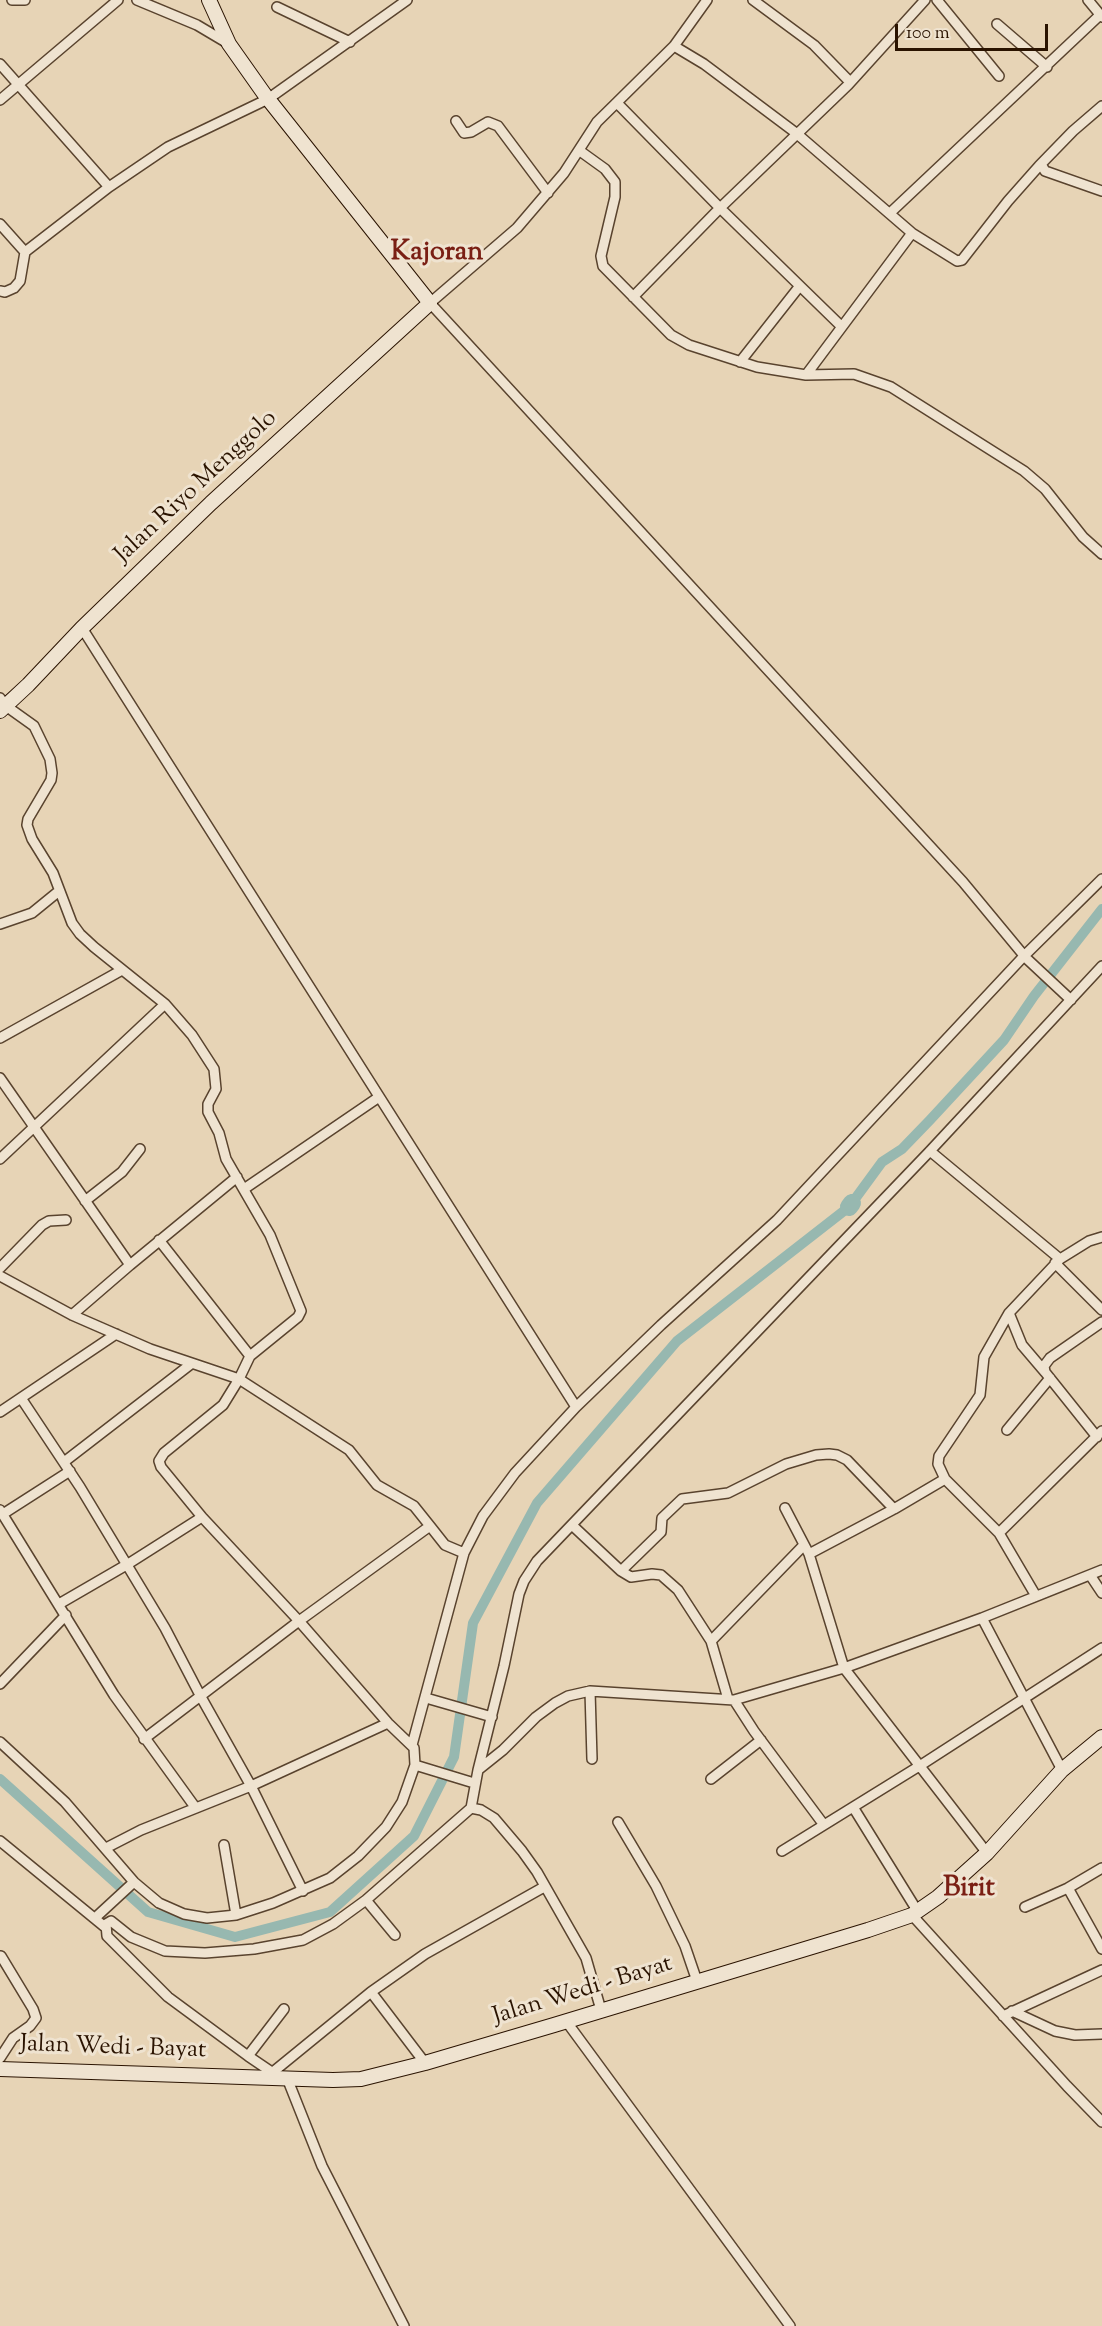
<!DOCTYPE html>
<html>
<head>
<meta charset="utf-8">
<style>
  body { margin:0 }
  #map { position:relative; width:1102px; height:2326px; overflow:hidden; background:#e7d4b6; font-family:"Sorts Mill Goudy",serif }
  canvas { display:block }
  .scale { position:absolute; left:895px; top:24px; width:153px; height:27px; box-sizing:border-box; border:3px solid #2a1300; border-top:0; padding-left:8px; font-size:18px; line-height:21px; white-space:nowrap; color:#2a1300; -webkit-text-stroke:4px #efe3d0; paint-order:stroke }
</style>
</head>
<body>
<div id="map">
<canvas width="1102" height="2326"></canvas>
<div class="scale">100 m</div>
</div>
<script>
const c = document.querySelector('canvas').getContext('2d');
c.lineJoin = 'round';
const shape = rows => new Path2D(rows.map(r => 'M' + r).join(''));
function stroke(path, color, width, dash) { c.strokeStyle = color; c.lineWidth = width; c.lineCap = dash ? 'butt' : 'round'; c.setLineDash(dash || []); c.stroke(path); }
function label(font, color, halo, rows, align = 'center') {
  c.font = font + ' "Sorts Mill Goudy",serif'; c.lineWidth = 6; c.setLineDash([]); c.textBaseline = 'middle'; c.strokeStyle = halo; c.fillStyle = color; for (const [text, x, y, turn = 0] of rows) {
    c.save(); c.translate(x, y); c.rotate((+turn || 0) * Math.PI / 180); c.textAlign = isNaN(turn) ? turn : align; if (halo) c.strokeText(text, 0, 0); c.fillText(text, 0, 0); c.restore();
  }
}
const canal = shape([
  [852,1203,882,1162,902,1149,930,1120,1004,1040,1034,996,1102,909],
  [0,1779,148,1912,235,1937,330,1912,414,1836,454,1757,473,1623,537,1503,677,1341,849,1207]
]);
const river = shape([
  [849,1207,852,1203]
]);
const street = shape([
  [12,0,25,0],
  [137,0,197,25,229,44],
  [707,0,674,46,597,122,564,173,517,228,430,303,963,882,1026,958,1071,1000],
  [753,0,814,45,850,82],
  [937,0,999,76],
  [1088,0,1102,17],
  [277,7,350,42],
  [997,24,1047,67],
  [674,46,704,64,796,133,912,233,957,261,962,260,1008,201,1039,166,1073,131,1102,106],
  [0,64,109,187],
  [0,100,118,0],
  [617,103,720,208,841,326],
  [456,121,464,133,471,132,488,122,498,126,548,193],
  [580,151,605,169,615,182,615,197,601,256,603,266,671,335,689,345,757,367,806,375,854,374,891,387,1024,471,1045,489,1083,537,1102,554],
  [1041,164,1045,171,1102,191],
  [890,213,1100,15],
  [0,224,25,252,109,187,168,147,268,99,407,0],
  [0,291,5,292,14,288,20,281,25,252],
  [633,297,720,208,848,85,925,0],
  [740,362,799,287],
  [806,375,912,233],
  [82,628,576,1407],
  [0,698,6,706,34,726,50,759,52,773,51,780,28,819,27,825,32,839,53,873,72,923,80,934,94,947,165,1004,192,1035,214,1069,216,1089,208,1104,208,1112,219,1133,226,1159,270,1235,301,1311,298,1317,250,1356,239,1379,150,1349,72,1315,0,1276],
  [0,924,32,913,59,891],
  [0,1038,122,970],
  [0,1078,130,1265],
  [930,1151,1060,1259],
  [0,1159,165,1004],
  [244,1189,379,1097],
  [85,1201,122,1172,140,1149],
  [159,1240,250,1356],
  [1055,1263,1102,1310],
  [0,1268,42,1225,49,1221,66,1220],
  [1009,1313,1022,1345,1045,1372],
  [72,1315,130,1265,237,1177],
  [21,1398,80,1487,165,1628,201,1697,251,1786,303,1891],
  [0,1412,116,1334],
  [1007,1430,1050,1378],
  [1097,1437,1045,1372,1044,1366,1050,1358,1102,1322],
  [64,1462,191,1364],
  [945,1479,999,1533,1036,1596],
  [785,1508,809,1554,844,1668,987,1853],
  [0,1510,114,1695,195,1807],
  [3,1514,70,1471],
  [573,1526,621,1571,661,1532,662,1518,682,1499,728,1493,786,1464,816,1455,829,1454,837,1455,847,1460,894,1509],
  [999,1533,1102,1431],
  [809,1554,894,1509,945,1479,938,1464,939,1456,980,1395,984,1357,1009,1313,1060,1259,1089,1241,1102,1237],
  [621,1571,631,1577,652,1574,661,1575,678,1590,711,1641,728,1699],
  [1090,1575,1102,1593],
  [59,1604,128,1564,202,1517],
  [982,1618,1062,1770],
  [711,1641,804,1545],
  [0,1684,66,1615],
  [590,1691,592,1759],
  [426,1698,492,1717],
  [734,1700,754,1731,824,1825],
  [144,1739,299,1621,430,1526,445,1545,464,1553],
  [0,1742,65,1802,134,1882,159,1903,184,1914,207,1918,236,1915,273,1903,330,1878,358,1856,386,1827,402,1802,415,1765,414,1748,388,1723,299,1621,202,1517,161,1467,159,1461,164,1453,223,1405,239,1379,349,1450,377,1485,414,1506,430,1526],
  [412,1745,464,1553,483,1516,515,1473,576,1407,661,1325,777,1220,1024,956,1102,879],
  [415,1765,474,1783],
  [478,1770,504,1666,519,1594,524,1581,537,1561,930,1151,1102,966],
  [711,1779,761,1740],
  [853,1807,918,1912],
  [618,1822,656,1886,685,1946,697,1981],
  [0,1841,105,1927],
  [224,1845,236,1915],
  [106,1848,141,1830,251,1786,388,1723],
  [782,1851,921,1765,1102,1648],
  [1068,1888,1102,1868],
  [366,1900,395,1935],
  [1025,1907,1068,1888,1102,1949],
  [912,1915,1067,2086,1102,2122],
  [95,1918,134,1882],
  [371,1992,425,2063],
  [601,2010,586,1958,537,1872,522,1851,494,1818,481,1810,471,1808,478,1770,503,1750,536,1717,555,1703,568,1696,590,1691,734,1700,844,1668,982,1618,1102,1570],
  [1012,2011,1055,2031,1075,2035,1102,2034],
  [1003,2016,1102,1970],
  [566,2021,790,2326],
  [248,2056,284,2009],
  [0,2058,13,2038,30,2026,36,2018,33,2009,1,1956],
  [273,2072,371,1992,425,1954,544,1887],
  [279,2077,248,2056,168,1997,107,1936,106,1924,111,1921,131,1937,165,1951,205,1953,254,1949,303,1940,333,1924,366,1900,471,1808],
  [287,2078,322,2166,404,2326]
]);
const secondary = shape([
  [0,711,28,685,82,628,211,503,430,303,265,95,229,44,209,0],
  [0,2069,333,2080,361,2079,425,2063,554,2025,868,1930,912,1915,938,1897,987,1853,1062,1770,1102,1737]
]);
const streetNames = [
  ["Jalan Riyo Menggolo",197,488,-43],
  ["Jalan Wedi - Bayat",583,1992,-17],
  ["Jalan Wedi - Bayat",113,2049,2]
];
const quarterNames = [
  ["Kajoran",437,254],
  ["Birit",969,1890]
];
stroke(canal, '#97b8b0', 10);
stroke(river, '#97b8b0', 18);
stroke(street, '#59432e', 12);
stroke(secondary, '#2a1300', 16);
stroke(street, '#efe3d0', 9);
stroke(secondary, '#efe3d0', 14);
label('24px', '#2a1300', '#efe3d0', streetNames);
label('bold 27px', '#7a1f14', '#efe3d0', quarterNames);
</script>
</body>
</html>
